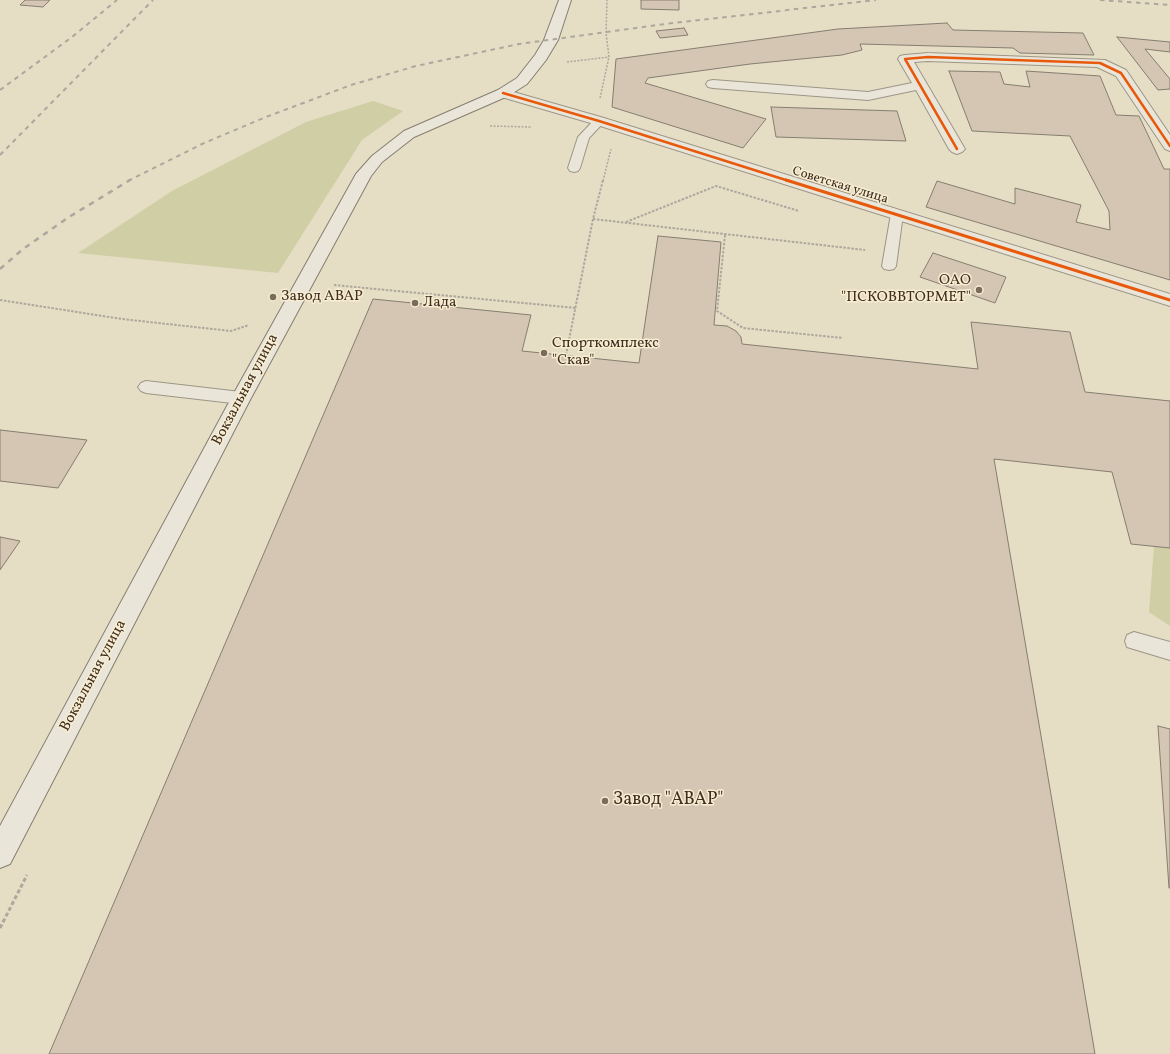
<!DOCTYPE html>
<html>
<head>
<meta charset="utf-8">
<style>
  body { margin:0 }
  canvas { display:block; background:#e5ddc4 }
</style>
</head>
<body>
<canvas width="1170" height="1054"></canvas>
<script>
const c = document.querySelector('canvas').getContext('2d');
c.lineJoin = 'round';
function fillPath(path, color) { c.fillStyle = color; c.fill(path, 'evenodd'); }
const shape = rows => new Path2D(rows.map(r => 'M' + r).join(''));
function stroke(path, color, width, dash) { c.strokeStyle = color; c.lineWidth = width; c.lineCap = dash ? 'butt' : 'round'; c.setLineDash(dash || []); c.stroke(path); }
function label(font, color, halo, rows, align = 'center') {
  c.font = font + ' Vollkorn,serif'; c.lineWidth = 3; c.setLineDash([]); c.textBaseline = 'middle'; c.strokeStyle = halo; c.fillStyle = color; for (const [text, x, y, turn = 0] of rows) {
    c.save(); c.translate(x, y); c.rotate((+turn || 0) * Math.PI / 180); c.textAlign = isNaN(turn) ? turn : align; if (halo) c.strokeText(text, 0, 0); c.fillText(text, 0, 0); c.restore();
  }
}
const green = shape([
  [373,101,403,111,362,140,278,273,78,253,172,191,306,122],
  [1154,546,1170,548,1170,626,1149,612]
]);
const building = shape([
  [25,0,50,0,43,7,20,5,25,0],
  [641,0,679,0,679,10,641,9,641,0],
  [947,23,953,30,1083,33,1094,55,1020,53,1013,48,860,44,862,50,842,55,750,64,648,78,645,83,766,119,743,148,612,107,616,59,838,29,947,23],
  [684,28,688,35,660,38,656,31,684,28],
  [1117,37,1170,42,1170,52,1145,49,1170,79,1170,89,1158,90,1117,37],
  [949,71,1000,72,1004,84,1030,87,1026,71,1100,76,1116,115,1139,116,1164,169,1170,169,1170,280,926,207,937,181,1015,204,1015,188,1081,205,1076,222,1110,230,1109,211,1070,136,972,131,949,71],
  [771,107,897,111,906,141,776,137,771,107],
  [658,236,721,242,714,325,727,326,736,331,741,337,742,344,978,369,971,322,1070,332,1085,392,1170,401,1170,548,1131,544,1112,472,994,459,1095,1054,49,1054,373,299,531,315,522,351,639,363,658,236],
  [933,253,1006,277,995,303,920,277,933,253],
  [0,430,87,440,58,488,0,481,0,430],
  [0,537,20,541,0,570,0,537],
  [1158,726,1170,729,1170,888,1169,888,1158,726]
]);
const pathFar2 = shape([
  [567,62,609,57],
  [600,98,609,57,606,33,607,0],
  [490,126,531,127],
  [603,181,611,149]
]);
const pathFar1 = shape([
  [593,219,865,250],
  [626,222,716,186,799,211],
  [725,235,717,311,743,328,843,338],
  [334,285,576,308],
  [0,300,122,319,231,331,249,325],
  [566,355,593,219,603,180]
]);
const path = shape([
  [0,928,27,875]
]);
const service = shape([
  [599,118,603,119,605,121,589,138,580,168,578,171,574,172,570,171,568,168,578,137,595,119,599,118],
  [897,210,901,211,903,214,896,266,894,269,889,270,884,269,882,266,891,214,893,211,897,210],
  [146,381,241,392,246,394,249,398,246,402,241,404,146,393,141,391,138,387,141,383,146,381],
  [1134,632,1170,642,1170,660,1127,647,1125,641,1127,635,1134,632]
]);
const minor = shape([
  [928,53,1105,60,1126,70,1170,135,1170,151,1165,149,1116,76,1097,67,928,61,914,62,965,149,962,152,957,154,952,152,949,149,916,90,868,100,713,88,708,87,706,84,708,81,713,80,868,92,912,83,898,59,900,56,905,55,928,53]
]);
const tertiary = shape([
  [503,89,604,118,1170,294,1170,306,594,124,498,96,496,93,498,90,503,89]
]);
const secondary = shape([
  [559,0,571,0,558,40,546,60,527,84,508,96,414,137,382,162,371,176,251,398,10,864,0,868,0,826,234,393,356,174,372,156,404,131,498,90,517,78,535,55,544,40,559,0]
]);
const railFar1 = shape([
  [1100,0,1170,5],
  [0,90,72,37,117,0],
  [0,155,153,0],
  [128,181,202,144,266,117,351,85,416,66,519,44,665,24,876,0]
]);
const rail = shape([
  [0,269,23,249,69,217,130,180]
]);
const cyclewayFar1 = shape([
  [503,93,599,121,789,181],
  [957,149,905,59,928,57,1100,63,1121,73,1170,146]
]);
const cycleway = shape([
  [786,180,1170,300]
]);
const markers = [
  [979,290,4,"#7a6b5b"],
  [273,297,4,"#7a6b5b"],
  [415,303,4,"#7a6b5b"],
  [544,353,4,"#7a6b5b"],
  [605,801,4,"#7a6b5b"]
];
const farStreetnames = [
  ["Советская улица",840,186,17]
];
const poiNames = [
  ["ОАО",971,281,"right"],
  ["\"ПСКОВВТОРМЕТ\"",971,298,"right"],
  ["Завод АВАР",281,297],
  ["Лада",423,303],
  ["Спорткомплекс",552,344],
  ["\"Скав\"",552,361]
];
const streetNames = [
  ["Вокзальная улица",246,390,-62],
  ["Вокзальная улица",94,676,-62]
];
const nearPoinames = [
  ["Завод \"АВАР\"",613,801]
];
fillPath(green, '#d0cea5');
fillPath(building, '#d4c6b3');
stroke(building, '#857e70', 1);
stroke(service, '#9c9686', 2);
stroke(minor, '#9c9686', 2);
stroke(tertiary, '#9c9686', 2);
stroke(secondary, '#857e70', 2);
stroke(pathFar2, '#ada79d', 1.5, [2, 1.5]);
stroke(pathFar1, '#ada79d', 2, [2.5, 1.5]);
stroke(path, '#ada79d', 3, [4, 2.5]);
fillPath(service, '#e9e6d9');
fillPath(minor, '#e9e6d9');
fillPath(tertiary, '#e9e6d9');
fillPath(secondary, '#e9e6d9');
stroke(railFar1, '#ada79d', 2, [4.5, 4.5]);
stroke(rail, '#ada79d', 2.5, [5.5, 5.5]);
stroke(cyclewayFar1, '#e8590c', 2.5);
stroke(cycleway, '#e8590c', 3);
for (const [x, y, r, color] of markers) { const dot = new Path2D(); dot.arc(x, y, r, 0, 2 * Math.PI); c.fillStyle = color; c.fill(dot); stroke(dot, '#f7edd0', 1.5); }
label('13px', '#402e23', '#f7edd0', farStreetnames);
label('15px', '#402e23', '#f7edd0', poiNames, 'left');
label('15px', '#402e23', '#f7edd0', streetNames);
label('18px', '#402e23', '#f7edd0', nearPoinames, 'left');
</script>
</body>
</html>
